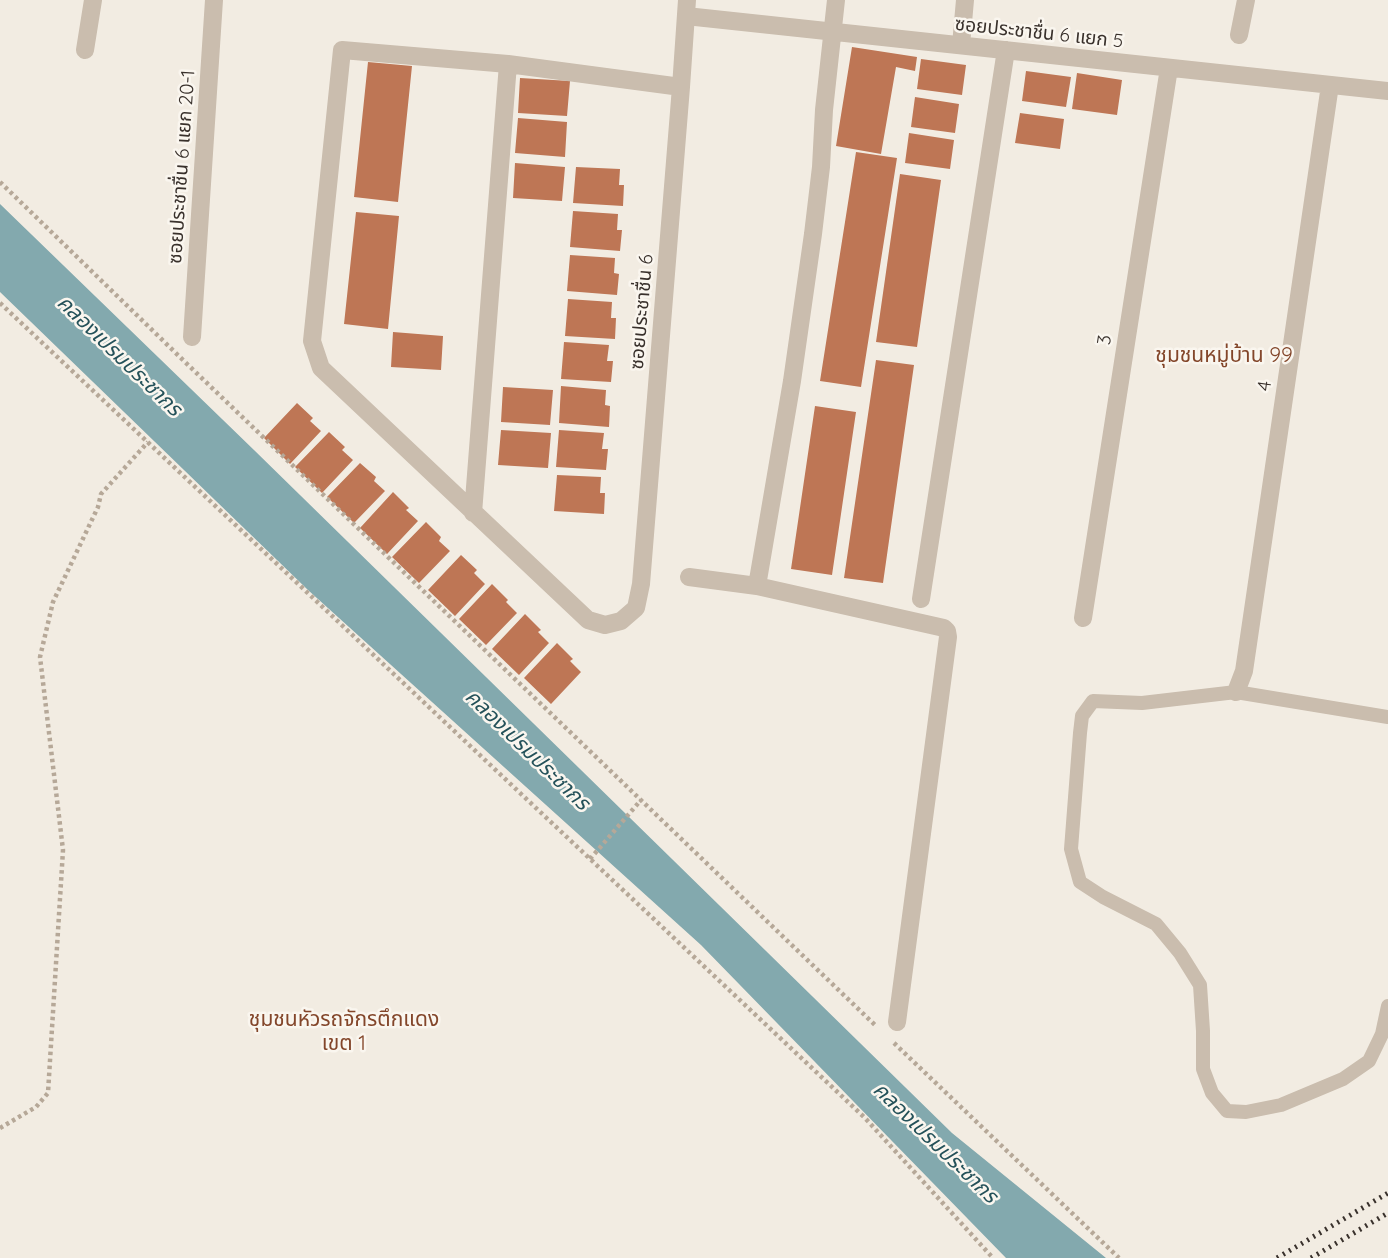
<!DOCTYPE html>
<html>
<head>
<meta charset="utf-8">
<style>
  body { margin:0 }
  canvas { display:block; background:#f2ece2 }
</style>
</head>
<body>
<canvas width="1388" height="1258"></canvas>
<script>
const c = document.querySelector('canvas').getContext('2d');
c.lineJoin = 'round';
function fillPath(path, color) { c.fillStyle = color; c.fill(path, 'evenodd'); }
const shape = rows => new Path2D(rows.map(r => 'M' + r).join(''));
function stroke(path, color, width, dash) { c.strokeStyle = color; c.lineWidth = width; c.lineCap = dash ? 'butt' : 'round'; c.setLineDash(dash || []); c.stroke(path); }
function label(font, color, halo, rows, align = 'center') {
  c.font = font + ' Quicksand,"Noto Sans Thai",sans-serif'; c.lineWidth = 5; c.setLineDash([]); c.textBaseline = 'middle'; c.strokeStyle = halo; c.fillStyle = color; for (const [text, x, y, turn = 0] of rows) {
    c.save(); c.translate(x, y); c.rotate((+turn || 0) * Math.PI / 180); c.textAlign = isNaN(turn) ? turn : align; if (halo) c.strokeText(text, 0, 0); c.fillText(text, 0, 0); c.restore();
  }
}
const water = shape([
  [0,204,254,450,952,1133,1106,1258,1006,1258,701,945,308,590,0,292]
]);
const building = shape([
  [852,47,917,57,915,71,896,67,881,154,836,146],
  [921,59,966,65,962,95,917,89],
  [368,62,412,66,398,202,354,197],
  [1026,71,1071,77,1066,107,1022,101],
  [1077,73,1122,80,1117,115,1072,109],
  [520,78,570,81,567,116,518,113],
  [915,97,959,104,955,133,911,127],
  [1020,113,1064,119,1060,149,1015,143],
  [518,118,567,122,565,157,515,153],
  [909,133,954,140,950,169,905,163],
  [856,152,897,158,861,387,820,381],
  [515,163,565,167,562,201,513,198],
  [576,167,620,169,619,185,624,185,623,206,573,203],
  [900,174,941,180,917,347,876,342],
  [573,211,618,214,617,230,622,230,620,251,570,247],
  [356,212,399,216,388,329,344,324],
  [570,255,615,258,614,273,619,274,617,295,567,291],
  [568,299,612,302,611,318,616,318,615,339,565,336],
  [393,332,443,336,441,370,391,367],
  [564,342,609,345,607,361,613,361,611,382,561,379],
  [876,360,914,365,883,583,844,578],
  [561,386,606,390,605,405,610,406,609,427,559,423],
  [503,387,553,390,550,425,501,422],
  [297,403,313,418,310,421,321,431,290,464,264,438],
  [815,406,856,412,832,575,791,569],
  [501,430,551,433,548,468,498,465],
  [559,430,604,433,602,449,608,449,606,470,556,467],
  [329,432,345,447,342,450,353,460,322,493,295,467],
  [360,463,376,477,374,481,385,491,354,523,327,497],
  [557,475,601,477,600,493,605,493,604,514,554,511],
  [393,492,409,508,406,510,418,521,387,554,360,528],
  [426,522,441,537,439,541,450,551,419,583,392,557],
  [461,555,477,570,474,573,485,584,455,616,428,590],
  [492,584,508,600,506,602,517,613,486,645,459,619],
  [525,614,541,630,538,632,549,643,519,675,492,649],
  [557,643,573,659,570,661,581,672,551,704,524,678]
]);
const path = shape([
  [0,182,184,361,875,1025],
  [0,303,865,1118,993,1258],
  [590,859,641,800],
  [894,1043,1119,1258],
  [0,1128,36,1107,48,1093,63,850,40,657,53,602,98,507,101,494,148,442]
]);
const lane = shape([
  [1388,717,1236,692,1142,703,1093,701,1082,716,1080,733,1071,849,1080,882,1103,897,1156,924,1180,953,1200,985,1203,1031,1203,1069,1212,1093,1227,1111,1246,1112,1281,1105,1343,1079,1369,1061,1382,1034,1388,1006]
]);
const street = shape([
  [686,16,1388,91],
  [1239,35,1246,0],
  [961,45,965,0],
  [85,50,93,0],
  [681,87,508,64,342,50,312,341,321,368,588,620,605,625,621,621,636,608,641,584,681,87,687,0],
  [192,337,214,0],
  [473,513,508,64],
  [689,577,757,586,944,628,947,631,948,637,897,1022],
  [757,586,792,381,813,234,821,167,824,110,836,0],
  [921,599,1006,50],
  [1083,618,1169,68],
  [1236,692,1244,671,1330,85]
]);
const rail = shape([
  [1277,1258,1388,1193],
  [1311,1258,1388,1213]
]);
const streetNames = [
  ["ซอยประชาชื่น 6 แยก 5",1039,33,6],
  ["ซอยประชาชื่น 6 แยก 20-1",182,167,-86],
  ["ซอยประชาชื่น 6",642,312,-85],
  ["3",1105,340,-81],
  ["4",1265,386,-82]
];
const waterNames = [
  ["คลองเปรมประชากร",119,356,44],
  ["คลองเปรมประชากร",527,750,44],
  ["คลองเปรมประชากร",935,1143,44]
];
const neighbourhoodNames = [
  ["ชุมชนหมู่บ้าน 99",1224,356],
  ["ชุมชนหัวรถจักรตึกแดง",344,1020],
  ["เขต 1",344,1044]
];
fillPath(water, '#83a9ae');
fillPath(building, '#be7655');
stroke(path, '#b6a898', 4.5, [3.5, 3.5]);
stroke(lane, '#cabdae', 14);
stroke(street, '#cabdae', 18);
stroke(rail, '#39312c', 5, [2, 5]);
label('19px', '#39312c', '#faf6ef', streetNames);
label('italic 21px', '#245159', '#faf6ef', waterNames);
label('21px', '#83462a', '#faf6ef', neighbourhoodNames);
</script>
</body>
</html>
